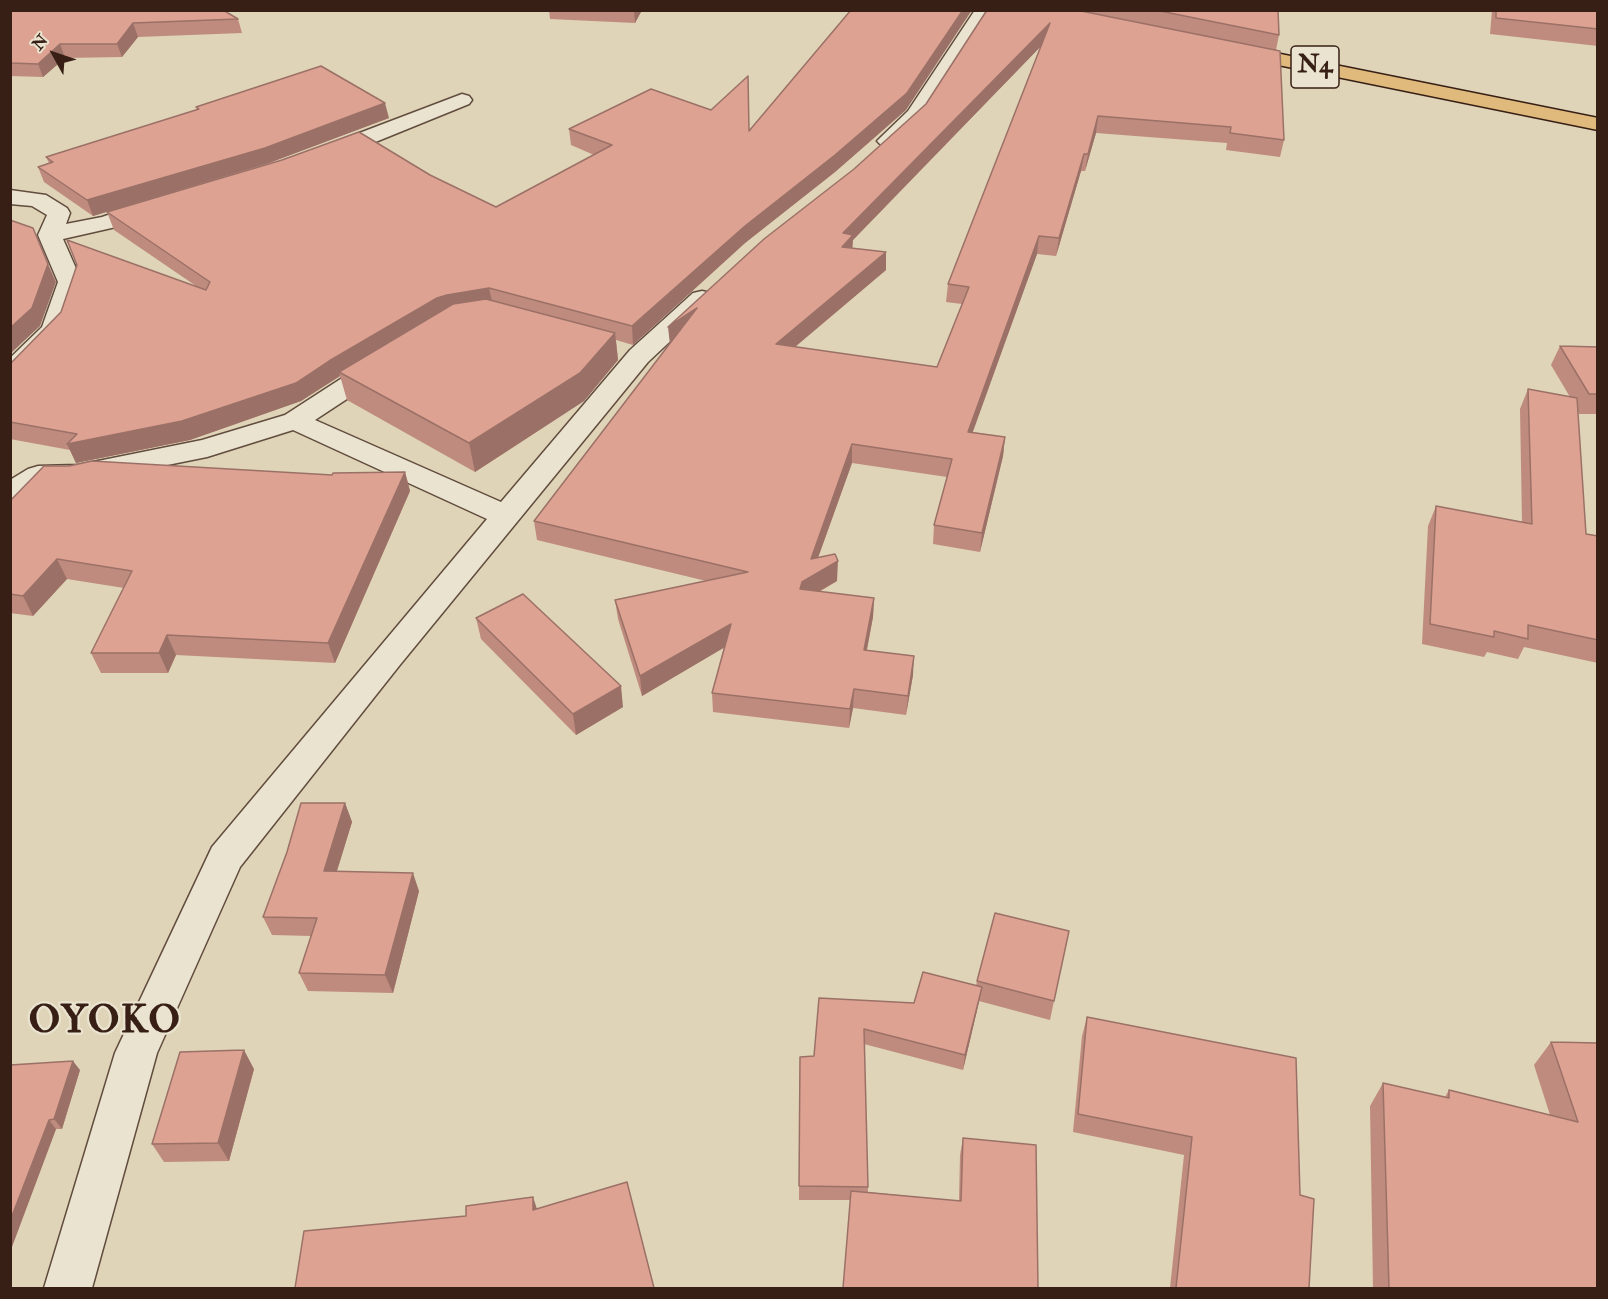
<!DOCTYPE html>
<html>
<head>
<meta charset="utf-8">
<style>
  body { margin:0 }
  #map { position:relative; width:1608px; height:1299px; overflow:hidden; background:#dfd4b7; font-family:"IM FELL Double Pica",serif }
  canvas { display:block }
  .frame { position:absolute; inset:0; border:12px solid #371f15; pointer-events:none }
  .north { position:absolute; left:24px; top:24px; width:60px; height:60px; -webkit-text-stroke:4px #eae3d0; paint-order:stroke; rotate:310deg; font-size:16px; font-weight:700; line-height:24px; text-align:center; color:#371f15 }
  .north::after { content:''; display:block; margin:auto; width:21px; height:27px; background:#371f15; clip-path:polygon(50% 0,100% 100%,50% 72%,0 100%) }
</style>
</head>
<body>
<div id="map">
<canvas width="1608" height="1299"></canvas>
<div class="frame"></div>
<div class="north">N</div>
</div>
<script>
const c = document.querySelector('canvas').getContext('2d');
c.lineJoin = 'round';
const shape = rows => new Path2D(rows.map(r => 'M' + r).join(''));
function stroke(path, color, width, dash) { c.strokeStyle = color; c.lineWidth = width; c.lineCap = dash ? 'butt' : 'round'; c.setLineDash(dash || []); c.stroke(path); }
function fillPath(path, color) { c.fillStyle = color; c.fill(path, 'evenodd'); }
function label(font, color, halo, rows, align = 'center') {
  c.font = font + ' "IM FELL Double Pica",serif'; c.lineWidth = 4.5; c.setLineDash([]); c.textBaseline = 'middle'; c.strokeStyle = halo; c.fillStyle = color; for (const [text, x, y, turn = 0] of rows) {
    c.save(); c.translate(x, y); c.rotate((+turn || 0) * Math.PI / 180); c.textAlign = isNaN(turn) ? turn : align; if (halo) c.strokeText(text, 0, 0); c.fillText(text, 0, 0); c.restore();
  }
}
const minor = shape([
  [975,10,993,10,923,119,895,145,888,147,881,145,877,141,881,137,908,111,975,10],
  [462,94,469,96,472,100,469,104,336,158,328,159,320,158,317,153,320,148,462,94],
  [10,190,46,195,67,208,70,213,66,224,102,217,152,200,160,202,163,207,160,212,116,227,63,239,82,282,67,330,19,379,10,381,10,358,42,327,58,282,38,235,47,215,32,206,10,204,10,190],
  [702,291,711,293,714,298,711,303,648,362,399,666,240,867,157,1053,92,1288,44,1288,115,1053,212,847,487,519,293,430,207,457,78,483,44,484,20,500,10,502,10,480,28,469,38,466,78,465,202,440,285,415,373,358,382,356,391,358,395,364,391,370,315,420,501,502,630,350,693,293,702,291]
]);
const trunk = shape([
  [1236,45,1598,118,1598,130,1229,55,1227,51,1229,47,1236,45]
]);
const wall = shape([
  [10,10,238,19,242,33,138,37,122,57,65,58,43,77,10,76],
  [416,10,483,10,417,12],
  [549,10,642,10,635,23,550,19],
  [987,10,1278,10,1279,35,1276,50,1284,140,1280,157,1226,150,1227,143,1096,133,1085,171,1081,171,1056,256,1037,254,972,432,1005,437,1003,456,980,552,933,544,934,525,947,477,852,463,818,558,837,581,819,592,874,598,873,617,867,650,913,675,906,715,853,708,849,728,713,712,712,693,724,647,642,696,618,619,615,600,706,581,537,540,534,521,854,169,926,104],
  [1041,46,948,284,946,302,962,304,937,367,795,347,886,270,852,248,853,240],
  [1492,10,1598,10,1598,46,1490,34],
  [196,107,389,118,269,163,93,216,44,182,38,167,49,163,46,157,197,110],
  [906,110,835,172,745,243,633,345,616,340,618,360,584,401,475,472,347,400,340,376,301,401,190,440,76,463,70,450,10,439,10,362,12,362,61,312,199,288,114,230,107,212,430,175,496,207,594,155,571,145,569,129,749,130],
  [1560,346,1598,347,1598,414,1579,414,1578,411,1586,534,1598,536,1598,663,1524,647,1518,659,1487,652,1484,657,1422,644,1428,526,1436,506,1522,522,1520,409,1528,389,1570,397,1551,365],
  [405,472,410,491,335,663,176,655,168,673,101,673,91,653,124,588,67,579,33,616,10,613,10,501,332,475],
  [476,618,623,707,576,735,481,639],
  [345,803,352,822,337,871,419,891,393,993,308,991,299,973,311,936,272,935,263,917],
  [977,981,1054,1001,1050,1020,979,1001,963,1070,864,1044,868,1192,959,1201,960,1155,963,1138,1038,1288,850,1200,799,1200,800,1057,814,1056,819,998,914,1003,976,986],
  [1087,1017,1300,1195,1309,1288,1170,1288,1184,1155,1073,1132,1082,1036],
  [1551,1042,1598,1043,1598,1288,1373,1288,1370,1106,1383,1083,1445,1097,1449,1090,1550,1115,1534,1065],
  [10,1065,80,1070,62,1129,56,1129,10,1252],
  [254,1069,229,1161,164,1162,152,1144]
]);
const shadedWall = shape([
  [634,10,642,10,635,23],
  [963,10,972,10,906,110,835,172,745,243,633,345,632,326],
  [133,23,138,37,122,57,117,44],
  [1050,23,1048,39,853,240,852,253,842,246,843,233],
  [60,44,65,58,43,77,38,64],
  [385,103,389,118,269,163,93,216,87,200],
  [1098,116,1096,133,1085,171,1088,154],
  [1084,154,1081,171,1056,256,1059,238],
  [1039,236,1037,254,966,451,968,432],
  [886,252,886,270,777,362,776,344],
  [48,264,56,282,40,326,10,354,10,328],
  [489,288,493,306,339,372,340,376,301,401,190,440,76,463,67,444,329,361,437,298,447,295],
  [697,308,670,345,668,327],
  [615,333,618,360,584,401,475,472,469,443],
  [1005,437,1003,456,980,552,982,533],
  [852,444,852,463,811,577,838,561,837,581,802,601,800,589],
  [405,472,410,491,335,663,328,643],
  [57,559,67,579,33,616,23,596],
  [874,598,873,617,863,669,864,650],
  [731,624,732,643,642,696,640,676],
  [167,635,176,655,168,673,159,653],
  [914,656,913,675,906,715,908,696],
  [621,686,623,707,576,735,573,714],
  [854,689,853,708,849,728,850,709],
  [345,803,352,822,331,890,324,871],
  [413,873,419,891,393,993,385,975],
  [982,987,979,1002,963,1070,965,1055],
  [244,1050,254,1069,229,1161,218,1143],
  [73,1061,80,1070,62,1129,54,1119],
  [49,1120,56,1129,10,1252,10,1221],
  [533,1197,540,1218,533,1210]
]);
const building = shape([
  [10,10,223,10,238,19,133,23,117,44,60,44,38,64,10,63,10,10],
  [851,10,963,10,907,93,835,155,745,226,632,326,489,288,447,295,437,298,329,361,296,383,182,421,67,444,77,434,10,422,10,362,12,362,61,312,77,265,67,240,206,290,210,282,107,212,282,160,359,132,430,175,496,207,612,145,569,129,651,89,711,110,748,76,749,131,851,10],
  [987,10,1076,10,1280,51,1284,140,1230,133,1231,127,1098,116,1088,154,1084,154,1059,238,1039,236,968,432,1005,437,982,533,934,525,952,459,852,444,811,559,835,554,838,561,802,582,800,589,874,598,864,650,914,656,908,696,854,689,850,709,712,693,731,624,640,676,615,600,748,572,534,521,697,308,668,327,764,239,854,169,926,104,987,10],
  [1050,23,948,284,969,287,937,367,776,344,886,252,842,247,853,235,843,233,1050,23],
  [1155,10,1278,10,1279,35,1155,10],
  [1496,10,1598,10,1598,29,1496,18,1496,10],
  [321,66,385,103,265,148,87,200,38,167,53,162,46,157,199,109,196,107,321,66],
  [10,220,33,228,48,264,32,308,10,328,10,220],
  [486,299,615,333,580,373,469,443,339,372,453,304,486,299],
  [1560,346,1598,347,1598,394,1589,394,1560,346],
  [1528,389,1577,398,1586,534,1598,536,1598,640,1528,625,1528,639,1494,631,1494,637,1430,624,1436,506,1532,524,1528,389],
  [92,461,332,475,333,473,405,472,328,643,167,635,159,653,91,653,132,571,57,559,23,596,10,594,10,501,44,466,69,466,92,461],
  [523,594,621,686,573,714,476,618,523,594],
  [301,803,345,803,324,871,413,873,385,975,299,973,317,918,263,917,287,852,301,803],
  [995,913,1069,931,1054,1001,977,981,995,913],
  [923,972,982,987,965,1055,864,1029,868,1187,799,1186,800,1057,814,1056,819,998,914,1003,923,972],
  [1087,1017,1296,1058,1300,1195,1314,1199,1309,1288,1176,1288,1192,1137,1078,1114,1087,1017],
  [1551,1042,1598,1043,1598,1288,1389,1288,1383,1083,1449,1098,1449,1090,1578,1122,1551,1042],
  [244,1050,218,1143,152,1144,180,1052,244,1050],
  [73,1061,54,1119,49,1120,10,1221,10,1065,73,1061],
  [963,1138,1036,1145,1038,1288,843,1288,851,1191,961,1201,963,1138],
  [627,1182,654,1288,295,1288,304,1231,466,1216,466,1206,533,1197,533,1210,627,1182]
]);
const shields = [
  [1315,67,48]
];
const shieldNames = [
  ["N4",1315,67]
];
const nearDistrictnames = [
  ["OYOKO",105,1024]
];
stroke(minor, '#614c3e', 3);
stroke(trunk, '#371f15', 3);
fillPath(minor, '#eae3d0');
fillPath(trunk, '#e0ba7c');
fillPath(wall, '#bf8b7e');
fillPath(shadedWall, '#9b7167');
fillPath(building, '#dea293');
stroke(building, '#9b7167', 1.5);
for (const [x, y, w] of shields) { const box = new Path2D(); box.roundRect(x - w / 2, y - 21, w, 42, 4.5); c.fillStyle = '#eae3d0'; c.fill(box); stroke(box, '#371f15', 1.5); }
label('bold 24px', '#371f15', null, shieldNames);
c.letterSpacing = '1.5px';
label('bold 39px', '#371f15', '#eae3d0', nearDistrictnames);
c.letterSpacing = '0px';
</script>
</body>
</html>
